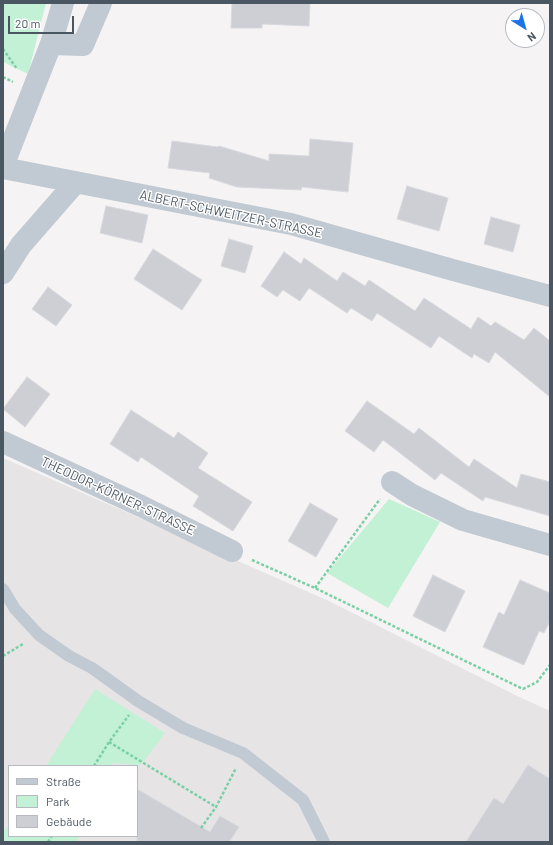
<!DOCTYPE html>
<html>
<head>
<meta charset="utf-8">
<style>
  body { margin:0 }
  #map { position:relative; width:553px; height:845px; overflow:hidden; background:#f5f3f3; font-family:Barlow,sans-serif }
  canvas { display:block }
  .frame { position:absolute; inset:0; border:4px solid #4a5661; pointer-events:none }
  .legend { position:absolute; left:8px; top:765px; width:130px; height:72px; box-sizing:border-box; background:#fff; border:1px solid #b7bbc0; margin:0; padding:5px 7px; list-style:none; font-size:12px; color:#4a5661 }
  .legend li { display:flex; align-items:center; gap:8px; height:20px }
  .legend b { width:20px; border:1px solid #b7bbc0 }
  .north { position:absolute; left:505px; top:8px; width:40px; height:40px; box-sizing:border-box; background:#fff; border:1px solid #b7bbc0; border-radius:50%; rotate:143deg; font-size:11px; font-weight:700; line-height:16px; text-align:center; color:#4a5661 }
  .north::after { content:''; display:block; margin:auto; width:14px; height:18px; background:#1a73e8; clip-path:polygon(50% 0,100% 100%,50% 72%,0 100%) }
  .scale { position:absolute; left:8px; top:16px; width:66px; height:18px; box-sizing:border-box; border:2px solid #4a5661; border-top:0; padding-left:5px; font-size:12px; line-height:14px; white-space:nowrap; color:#4a5661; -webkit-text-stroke:3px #fff; paint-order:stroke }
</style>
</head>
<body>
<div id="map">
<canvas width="553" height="845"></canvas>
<div class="frame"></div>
<ul class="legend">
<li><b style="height:5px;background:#c1cad2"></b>Straße</li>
<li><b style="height:11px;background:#c3f1d5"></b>Park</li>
<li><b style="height:11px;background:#cdcfd5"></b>Gebäude</li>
</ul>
<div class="north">N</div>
<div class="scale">20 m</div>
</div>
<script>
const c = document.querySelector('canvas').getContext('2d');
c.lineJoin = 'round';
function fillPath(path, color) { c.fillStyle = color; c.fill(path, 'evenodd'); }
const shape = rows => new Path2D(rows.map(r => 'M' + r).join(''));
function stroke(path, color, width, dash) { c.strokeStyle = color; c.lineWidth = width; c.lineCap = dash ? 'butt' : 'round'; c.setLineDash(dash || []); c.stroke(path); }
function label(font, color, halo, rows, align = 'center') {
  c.font = font + ' Barlow,sans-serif'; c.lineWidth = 3; c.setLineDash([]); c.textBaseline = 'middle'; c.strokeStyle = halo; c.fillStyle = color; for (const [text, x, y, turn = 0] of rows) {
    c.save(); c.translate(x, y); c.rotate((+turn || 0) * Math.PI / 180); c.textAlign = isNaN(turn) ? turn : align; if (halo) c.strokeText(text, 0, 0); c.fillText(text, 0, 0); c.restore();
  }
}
const education = shape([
  [3,458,329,601,515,695,550,711,550,842,3,842],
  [9,766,137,766,137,836,9,836]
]);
const green = shape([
  [3,3,46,3,28,74,3,62],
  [389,499,440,522,388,608,327,573],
  [95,689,165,733,141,765,112,763,110,766,46,766],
  [9,824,9,836,81,836,76,842,3,842,3,833]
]);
const building = shape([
  [232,3,310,3,309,26,262,24,262,28,231,28,232,3],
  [310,139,353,143,348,192,302,187,301,190,237,187,209,178,210,173,168,168,172,141,218,147,219,146,269,161,269,154,309,156,310,139],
  [407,186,448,198,439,231,397,219,407,186],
  [106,206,148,215,142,243,100,233,106,206],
  [491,217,520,225,513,252,484,244,491,217],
  [229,239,253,246,245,273,221,266,229,239],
  [153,249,202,280,182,310,134,279,153,249],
  [284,252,301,264,304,258,337,281,343,272,365,286,369,280,415,311,424,298,471,329,478,317,491,326,495,322,524,340,534,328,550,341,550,397,495,352,489,363,474,354,472,358,439,336,431,348,377,313,372,321,351,308,347,313,309,288,300,301,283,290,277,297,261,286,284,252],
  [48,287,72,305,56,326,32,309,48,287],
  [27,377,50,394,25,427,3,409,27,377],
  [367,401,414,434,419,428,469,467,474,459,517,488,521,474,550,482,550,516,485,497,483,501,441,473,435,480,383,440,374,452,345,431,367,401],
  [131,410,174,438,178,432,208,453,198,468,252,502,233,531,193,506,199,496,141,457,138,462,110,444,131,410],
  [310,503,338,519,316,557,288,541,310,503],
  [433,575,465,591,445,632,413,616,433,575],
  [520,580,550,593,550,621,544,633,539,631,524,665,483,647,499,612,504,615,520,580],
  [528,765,550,779,550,842,466,842,494,798,503,804,528,765],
  [137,789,210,832,220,816,239,827,229,842,137,842,137,789]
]);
const path = shape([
  [3,49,17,69],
  [3,77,13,82],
  [252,560,315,588,523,689,537,682,550,665],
  [315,588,380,499],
  [3,656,23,644],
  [109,742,216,807],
  [94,766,109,742,129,715],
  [201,828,216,807,236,768],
  [48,842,52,836]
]);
const service = shape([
  [3,589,15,609,39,635,69,656,92,668,138,701,183,728,243,753,303,800,324,842]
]);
const minor = shape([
  [51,44,83,45,101,3],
  [3,168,291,224,453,270,550,296],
  [3,273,21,245,76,182],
  [3,442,141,506,232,551],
  [392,482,412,495,463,520,550,545]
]);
const tertiary = shape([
  [3,166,51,44,63,3]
]);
const streetNames = [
  ["ALBERT-SCHWEITZER-STRASSE",231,214,12],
  ["THEODOR-KÖRNER-STRASSE",118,496,25]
];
fillPath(education, '#e6e4e5');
fillPath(green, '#c3f1d5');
fillPath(building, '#cdcfd5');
stroke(building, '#d7d9de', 1);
stroke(path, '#7ad0a6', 2.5, [3, 2]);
stroke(service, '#c1cad2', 12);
stroke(minor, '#c1cad2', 22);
stroke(tertiary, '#c1cad2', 22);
label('13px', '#4a5661', '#fff', streetNames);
</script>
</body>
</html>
